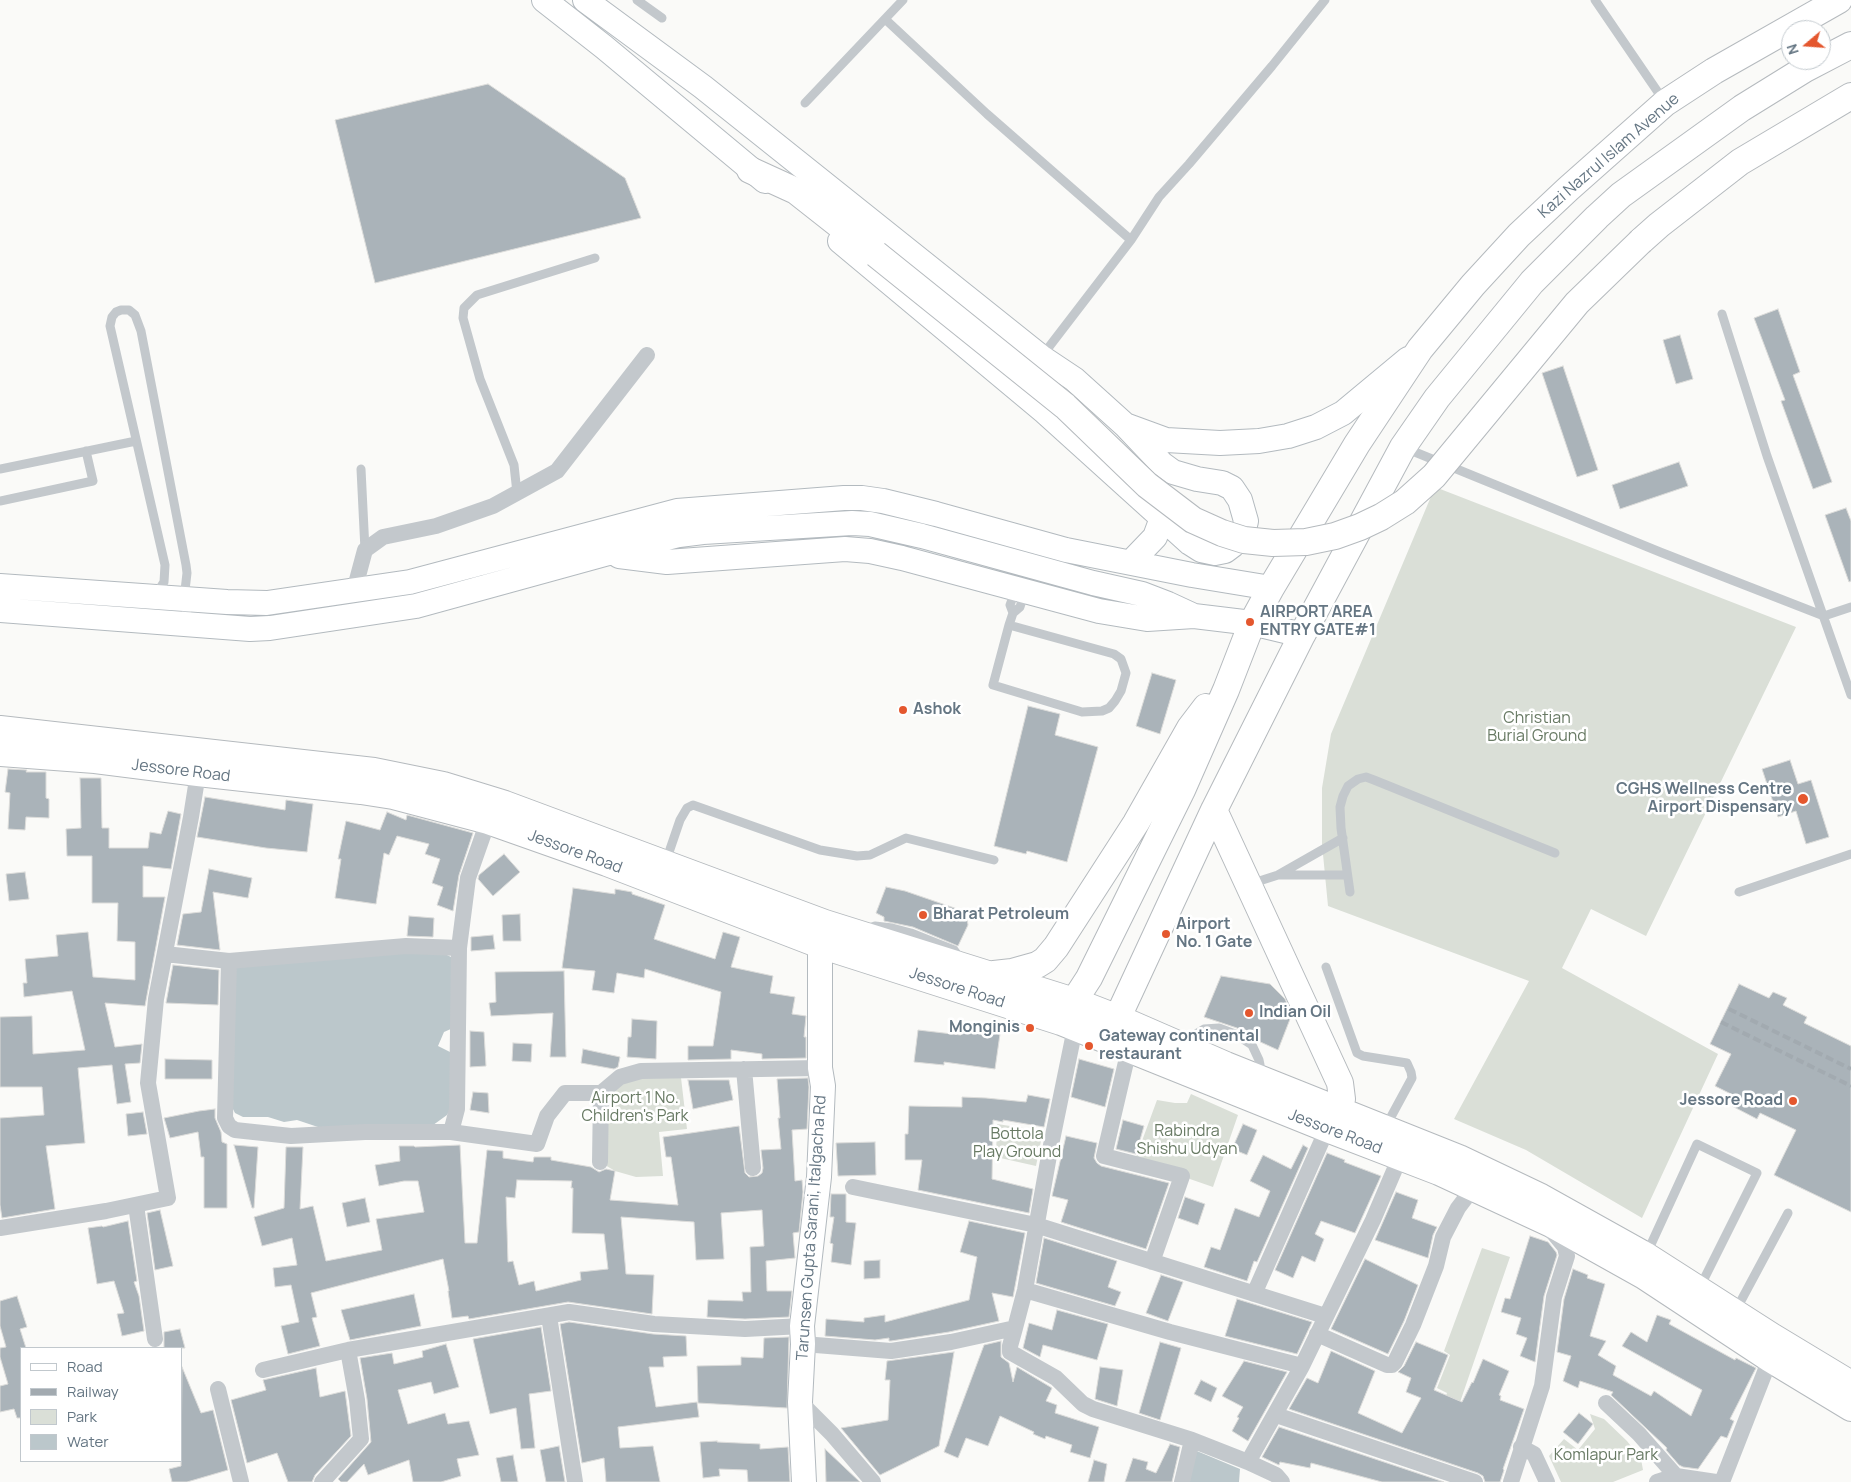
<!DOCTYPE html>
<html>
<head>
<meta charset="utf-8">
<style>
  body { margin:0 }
  #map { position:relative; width:1851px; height:1482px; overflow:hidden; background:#fafaf8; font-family:Manrope,sans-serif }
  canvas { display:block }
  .legend { position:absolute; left:20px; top:1347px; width:162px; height:115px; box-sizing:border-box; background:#fff; border:1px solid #c1c8cd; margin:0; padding:6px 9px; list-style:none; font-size:15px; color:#657683 }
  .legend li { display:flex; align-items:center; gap:10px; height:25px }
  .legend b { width:25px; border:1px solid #c1c8cd }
  .north { position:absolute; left:1781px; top:20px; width:50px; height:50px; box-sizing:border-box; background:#fff; border:1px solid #c1c8cd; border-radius:50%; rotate:252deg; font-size:14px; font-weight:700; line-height:20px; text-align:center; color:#657683 }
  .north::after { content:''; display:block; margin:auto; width:18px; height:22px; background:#e4572e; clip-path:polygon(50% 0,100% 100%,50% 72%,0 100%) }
</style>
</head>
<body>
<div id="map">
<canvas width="1851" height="1482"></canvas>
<ul class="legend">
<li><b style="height:6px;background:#fff"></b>Road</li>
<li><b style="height:6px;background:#a2aab0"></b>Railway</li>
<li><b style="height:14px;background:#dadfd7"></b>Park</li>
<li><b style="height:14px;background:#bbc7cb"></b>Water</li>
</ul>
<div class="north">N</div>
</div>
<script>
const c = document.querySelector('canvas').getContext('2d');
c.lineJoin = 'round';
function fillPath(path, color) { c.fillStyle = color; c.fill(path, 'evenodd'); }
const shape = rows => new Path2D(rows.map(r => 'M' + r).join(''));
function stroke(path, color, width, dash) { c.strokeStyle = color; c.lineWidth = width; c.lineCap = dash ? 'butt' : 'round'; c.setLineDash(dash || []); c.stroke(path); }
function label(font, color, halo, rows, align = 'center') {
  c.font = font + ' Manrope,sans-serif'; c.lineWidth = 5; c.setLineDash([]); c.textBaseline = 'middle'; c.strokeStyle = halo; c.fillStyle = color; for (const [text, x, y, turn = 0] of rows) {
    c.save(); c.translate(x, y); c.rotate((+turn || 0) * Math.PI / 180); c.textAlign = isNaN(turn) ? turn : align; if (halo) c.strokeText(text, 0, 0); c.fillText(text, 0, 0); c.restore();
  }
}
const green = shape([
  [1435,487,1796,627,1646,936,1591,909,1562,968,1718,1054,1642,1218,1526,1150,1454,1119,1529,981,1328,906,1322,844,1322,788,1331,734],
  [680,1069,687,1129,659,1132,663,1176,636,1177,615,1171,600,1162,601,1093,620,1077],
  [1191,1094,1238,1115,1213,1187,1135,1160,1157,1100,1175,1103,1187,1103],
  [997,1124,1043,1131,1036,1166,996,1157],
  [1482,1248,1510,1257,1458,1408,1444,1401,1447,1393,1437,1388,1450,1355,1444,1351],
  [1590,1414,1604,1419,1627,1441,1641,1459,1643,1470,1613,1482,1561,1482,1549,1456,1564,1439,1578,1450,1595,1429]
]);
const water = shape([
  [439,951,451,957,453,1028,444,1032,438,1046,454,1054,454,1103,447,1115,429,1128,318,1127,297,1120,284,1122,268,1117,243,1117,235,1113,232,1107,232,964],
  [1192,1449,1240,1469,1239,1482,1189,1482]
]);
const building = shape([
  [488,84,625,178,641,218,375,283,335,120,488,84],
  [1778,309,1800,372,1793,375,1832,482,1813,489,1781,401,1785,400,1754,318,1778,309],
  [1680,335,1693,379,1676,384,1663,340,1680,335],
  [1563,366,1598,470,1577,477,1542,373,1563,366],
  [1679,462,1688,486,1620,509,1612,485,1679,462],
  [1846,508,1851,521,1851,581,1849,582,1825,515,1846,508],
  [1152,673,1176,680,1160,734,1136,726,1152,673],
  [1028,706,1060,714,1055,735,1098,747,1067,862,1027,851,1026,854,994,846,1028,706],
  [1790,760,1798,784,1811,780,1829,837,1806,844,1796,811,1778,817,1762,769,1790,760],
  [8,769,27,770,26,772,46,772,46,798,49,799,49,818,26,817,25,830,8,829,10,793,5,792,8,769],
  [80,778,101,778,102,828,109,828,109,848,148,848,150,832,161,834,168,811,181,814,171,869,143,866,143,897,165,897,145,1006,105,1003,115,1047,142,1044,140,1063,125,1064,131,1102,117,1104,112,1065,78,1068,85,1143,46,1146,55,1209,2,1218,0,1205,0,1118,44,1115,42,1087,0,1087,0,1017,32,1016,33,1054,85,1050,72,991,24,997,23,983,27,983,25,959,58,956,56,935,88,932,93,977,135,980,135,942,117,941,118,903,92,903,92,856,67,856,66,829,81,828,80,778],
  [205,797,285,810,286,800,313,804,307,852,266,848,197,837,205,797],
  [387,812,406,820,407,815,473,833,459,875,453,911,437,905,443,887,432,883,440,859,425,854,429,844,397,836,389,855,384,853,376,904,335,898,341,859,338,859,346,821,380,830,387,812],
  [504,854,520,872,493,896,478,879,479,875,504,854],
  [209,869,252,878,248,898,213,892,220,950,177,945,183,914,201,912,209,869],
  [25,872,29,899,9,901,6,874,25,872],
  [886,887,905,891,966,912,968,925,958,946,913,927,884,921,884,917,876,913,886,887],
  [573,888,615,894,615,889,632,892,632,894,665,905,654,939,715,959,723,932,740,937,731,967,773,976,770,993,795,997,792,1014,806,1016,804,1037,806,1037,806,1058,762,1059,762,1054,731,1050,731,1059,688,1060,688,1046,713,1046,721,992,645,969,644,978,617,973,614,993,592,990,595,971,562,968,573,888],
  [520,914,521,941,503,941,502,915,520,914],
  [409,916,434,918,433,937,407,936,409,916],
  [493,935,495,949,471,951,471,937,493,935],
  [173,965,219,970,218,1005,166,1003,173,965],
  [564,971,566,1057,550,1057,553,1013,491,1016,489,1003,496,1002,495,972,564,971],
  [1221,976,1270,984,1285,999,1292,1014,1278,1050,1256,1040,1237,1028,1204,1017,1221,976],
  [1739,984,1769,998,1773,992,1787,998,1783,1005,1807,1017,1804,1023,1851,1046,1851,1212,1774,1175,1796,1130,1760,1113,1757,1119,1732,1106,1737,1097,1715,1086,1731,1054,1710,1044,1739,984],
  [632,1019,657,1021,656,1059,627,1057,628,1037,631,1037,632,1019],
  [962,1028,1000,1034,995,1069,944,1062,944,1065,914,1062,918,1030,961,1035,962,1028],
  [470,1031,484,1032,486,1066,470,1067,470,1031],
  [513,1043,532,1044,531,1062,512,1061,513,1043],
  [583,1049,620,1057,618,1067,614,1069,581,1063,583,1049],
  [165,1059,212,1060,212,1079,165,1079,165,1059],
  [1079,1059,1114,1069,1105,1107,1071,1097,1079,1059],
  [808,1078,809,1087,807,1129,792,1130,795,1181,802,1180,803,1192,799,1232,793,1233,795,1258,766,1261,767,1291,792,1291,789,1317,745,1319,707,1317,708,1300,743,1301,742,1292,751,1292,750,1247,764,1246,762,1210,721,1213,724,1259,696,1260,694,1222,621,1217,626,1274,654,1275,652,1314,568,1302,469,1319,468,1316,452,1318,448,1291,449,1291,443,1259,311,1293,317,1317,312,1318,320,1346,288,1354,281,1326,299,1322,291,1285,275,1287,273,1268,297,1265,292,1238,262,1246,254,1217,284,1208,286,1147,303,1147,300,1209,313,1206,326,1261,382,1250,376,1219,424,1212,418,1181,404,1181,379,1186,375,1165,400,1161,399,1146,414,1146,415,1147,460,1145,465,1243,477,1243,487,1150,503,1151,503,1158,533,1162,534,1157,551,1157,551,1160,591,1167,599,1172,606,1169,615,1171,610,1200,678,1205,671,1157,666,1157,663,1137,739,1126,745,1173,749,1177,758,1176,762,1173,763,1168,761,1150,781,1149,778,1118,780,1118,777,1079,808,1078],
  [517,1180,572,1181,571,1188,573,1188,572,1233,604,1234,608,1269,580,1272,581,1280,536,1291,534,1281,519,1285,513,1261,508,1262,506,1197,515,1198,517,1180],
  [688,1080,729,1080,733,1100,693,1109,688,1080],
  [473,1092,488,1093,489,1113,470,1110,473,1092],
  [1028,1095,1050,1099,1044,1127,1003,1120,1003,1122,993,1120,992,1179,1033,1189,1029,1213,918,1190,922,1160,905,1160,905,1134,908,1134,909,1106,962,1107,962,1097,986,1098,1026,1102,1028,1095],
  [215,1109,215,1118,221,1132,222,1142,227,1144,227,1208,204,1208,204,1157,201,1157,198,1132,170,1138,164,1118,199,1111,215,1109],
  [143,1112,147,1134,128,1136,126,1114,143,1112],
  [1123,1120,1144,1126,1136,1154,1116,1149,1123,1120],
  [1243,1124,1257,1130,1247,1155,1232,1149,1243,1124],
  [1066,1136,1097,1143,1094,1158,1097,1163,1101,1166,1169,1183,1146,1249,1061,1222,1068,1200,1052,1196,1066,1136],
  [875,1142,876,1175,838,1176,836,1143,875,1142],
  [234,1145,258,1147,254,1208,252,1208,234,1145],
  [1303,1145,1308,1148,1257,1262,1254,1261,1247,1281,1204,1267,1211,1247,1220,1250,1235,1208,1259,1217,1270,1191,1250,1181,1263,1155,1291,1169,1303,1145],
  [1327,1153,1345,1160,1344,1162,1381,1176,1355,1233,1321,1221,1315,1234,1324,1239,1315,1262,1302,1256,1293,1278,1275,1270,1327,1153],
  [1396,1192,1418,1200,1412,1218,1437,1227,1433,1235,1428,1258,1375,1240,1396,1192],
  [831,1194,846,1194,846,1222,856,1223,851,1265,831,1262,833,1244,830,1243,834,1217,830,1217,831,1194],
  [1185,1197,1205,1204,1198,1225,1178,1218,1185,1197],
  [365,1198,370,1222,347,1227,342,1203,365,1198],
  [160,1210,173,1266,155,1270,147,1213,160,1210],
  [128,1221,137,1281,134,1282,139,1296,144,1331,122,1336,117,1314,124,1313,114,1281,97,1284,88,1228,102,1226,103,1227,128,1221],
  [969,1221,1025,1233,1013,1297,992,1293,999,1321,949,1332,891,1341,889,1341,889,1338,875,1340,825,1336,826,1319,864,1322,864,1318,885,1315,885,1322,969,1300,977,1257,960,1252,969,1221],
  [1530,1236,1548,1242,1556,1252,1557,1255,1544,1296,1535,1362,1520,1356,1527,1338,1516,1334,1521,1318,1501,1312,1505,1298,1510,1299,1530,1236],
  [1044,1238,1117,1261,1108,1287,1121,1292,1115,1306,1036,1283,1044,1238],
  [1365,1259,1418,1285,1404,1321,1388,1354,1331,1329,1365,1259],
  [880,1260,880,1278,864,1279,864,1261,880,1260],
  [1573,1269,1588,1275,1587,1278,1605,1284,1590,1336,1606,1341,1598,1355,1616,1366,1613,1375,1651,1396,1654,1391,1691,1416,1702,1390,1622,1346,1631,1332,1647,1342,1657,1315,1671,1320,1669,1324,1735,1360,1736,1358,1756,1368,1730,1419,1734,1421,1727,1438,1721,1436,1698,1469,1683,1467,1679,1465,1666,1450,1667,1448,1611,1395,1613,1392,1580,1381,1578,1388,1563,1381,1571,1356,1557,1352,1564,1299,1573,1269],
  [1161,1275,1183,1282,1168,1321,1146,1313,1161,1275],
  [414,1294,421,1326,350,1340,341,1310,414,1294],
  [17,1296,27,1327,20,1329,26,1348,21,1348,21,1418,17,1418,14,1409,0,1412,0,1386,8,1384,0,1357,0,1348,6,1347,0,1326,0,1301,17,1296],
  [1237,1299,1312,1322,1297,1354,1225,1336,1237,1299],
  [1057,1310,1108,1324,1097,1360,1043,1345,1040,1357,1023,1348,1029,1323,1052,1330,1057,1310],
  [569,1322,653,1334,686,1336,687,1356,663,1357,664,1367,649,1367,656,1407,697,1402,699,1417,618,1427,620,1448,653,1446,660,1482,606,1482,604,1458,582,1463,560,1324,569,1322],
  [541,1327,551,1391,529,1394,535,1448,521,1449,516,1408,490,1414,473,1339,541,1327],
  [180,1329,185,1348,164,1348,164,1332,180,1329],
  [789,1337,787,1408,698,1403,697,1366,741,1365,741,1357,763,1358,764,1338,789,1337],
  [1001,1341,1001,1357,1009,1363,1013,1382,1017,1367,1052,1388,1046,1401,1057,1405,1055,1413,1099,1427,1090,1458,1070,1452,1072,1445,1046,1436,1045,1439,1033,1434,1034,1432,1000,1416,988,1446,966,1438,958,1458,944,1452,984,1345,1001,1341],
  [1160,1342,1181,1348,1160,1420,1139,1413,1160,1342],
  [1416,1342,1448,1355,1434,1390,1462,1402,1472,1382,1473,1383,1483,1359,1509,1371,1499,1395,1501,1396,1500,1400,1524,1409,1503,1469,1504,1470,1500,1482,1485,1482,1483,1476,1478,1473,1289,1409,1307,1378,1318,1383,1331,1351,1375,1371,1358,1413,1402,1433,1421,1398,1406,1392,1411,1378,1398,1372,1404,1366,1416,1342],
  [446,1344,459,1387,434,1394,431,1382,398,1390,408,1424,445,1413,448,1424,469,1421,479,1455,457,1459,461,1476,441,1482,413,1482,409,1460,368,1475,364,1464,347,1482,341,1482,338,1479,371,1442,367,1399,360,1358,392,1353,394,1364,423,1357,422,1351,446,1344],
  [954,1352,939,1446,880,1475,841,1428,888,1420,890,1380,885,1380,887,1361,954,1352],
  [1244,1361,1287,1372,1248,1441,1232,1431,1239,1418,1237,1417,1243,1407,1222,1396,1244,1361],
  [182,1367,201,1413,213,1410,228,1470,187,1482,172,1482,169,1469,181,1466,182,1367],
  [1100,1367,1123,1370,1117,1406,1095,1399,1100,1367],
  [316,1368,320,1397,345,1391,351,1436,315,1475,312,1482,288,1482,277,1453,247,1463,231,1400,266,1390,263,1380,316,1368],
  [1201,1380,1217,1388,1211,1402,1194,1394,1201,1380],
  [1579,1413,1593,1424,1578,1444,1563,1432,1579,1413],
  [1279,1427,1444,1482,1382,1482,1311,1463,1310,1468,1280,1462,1279,1465,1262,1457,1279,1427],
  [717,1441,717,1442,760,1444,760,1449,788,1447,790,1482,748,1482,747,1470,719,1469,720,1476,703,1478,700,1442,717,1441],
  [1170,1444,1180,1447,1172,1482,1125,1482,1133,1458,1148,1462,1146,1469,1156,1473,1170,1444],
  [559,1446,565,1482,546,1482,540,1450,559,1446],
  [825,1449,860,1482,826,1482,825,1449],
  [513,1455,518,1482,501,1482,496,1458,513,1455],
  [1094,1460,1107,1464,1104,1482,1088,1482,1094,1460]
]);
const lane = shape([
  [637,0,662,18],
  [1595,0,1664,101],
  [885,19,987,114,1131,240],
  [805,103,903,0],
  [1722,314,1767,456,1851,695],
  [1042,356,1131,240,1159,197,1189,164,1272,66,1325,0],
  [1405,448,1660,552,1824,616,1851,607],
  [0,469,136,441],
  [361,469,365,550],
  [517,493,514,465,480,379,463,318,464,308,477,295,595,258],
  [0,501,93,481,86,451],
  [155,596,164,582,165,565,110,326,112,317,116,312,121,310,129,310,135,315,141,331,186,565,187,573,184,599,189,624],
  [1013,613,1010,605,1016,589],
  [1009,625,1114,654,1121,659,1126,673,1121,691,1115,701,1109,708,1102,711,1082,712,993,685,1009,625],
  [1009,625,1013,613,1020,607,1025,591],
  [1343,838,1278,875,1347,875],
  [666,861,680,820,687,808,693,805,820,850,857,856,870,855,906,838,994,860],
  [1250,884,1278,875],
  [1350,892,1341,828,1340,807,1343,796,1348,786,1358,779,1366,777,1374,780,1555,853],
  [1739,892,1851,854],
  [869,928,875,926,892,928,911,933,936,943,954,950,957,954],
  [1326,967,1357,1053,1363,1056,1407,1063,1411,1072,1412,1078,1386,1126],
  [1185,1045,1194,1035,1204,1029,1219,1028,1235,1034,1252,1045,1259,1060,1262,1075],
  [1647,1253,1697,1144,1757,1173,1700,1287],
  [1736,1310,1788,1213]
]);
const street = shape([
  [354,591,365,550,383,537,436,526,493,506,557,471,647,355],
  [488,821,468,878,459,948,457,1109,451,1132,537,1144,547,1116,565,1093,601,1093,620,1077,641,1071,820,1068],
  [165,954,229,961,406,946,459,948],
  [229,961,225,1118,229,1126,235,1130,291,1136,365,1132,451,1132],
  [1129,1049,1104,1156,1182,1176,1152,1262],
  [744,1069,753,1168],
  [600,1162,601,1093],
  [853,1187,1036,1225,1325,1316],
  [136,1205,155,1339],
  [0,1228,106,1211,168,1198,148,1083,156,999,191,817,198,773],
  [1025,1290,1170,1332,1302,1366,1373,1220,1400,1157],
  [1254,1294,1327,1129],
  [549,1316,575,1482],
  [1015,1328,1010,1346,1010,1352,1056,1378,1083,1404,1093,1409,1192,1440,1248,1462,1302,1366],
  [1317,1334,1387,1365,1392,1365,1395,1362,1413,1325,1436,1266,1443,1237,1458,1208,1474,1187],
  [803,1344,891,1351,951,1342,1015,1328,1025,1290,1050,1150,1075,1028],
  [263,1370,348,1350],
  [218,1389,241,1482],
  [800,1402,832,1434,873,1482],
  [1606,1403,1639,1434,1676,1476],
  [1276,1415,1475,1482],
  [1521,1447,1534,1454,1547,1482],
  [1248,1462,1276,1475,1282,1482],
  [322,1482,361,1439,357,1400,348,1350,569,1312,654,1324,745,1329,802,1326],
  [1182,1482,1192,1440],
  [1511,1482,1542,1386,1554,1297,1567,1256,1565,1247,1551,1230],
  [1657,1482,1676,1476,1716,1482],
  [1722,1482,1770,1359]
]);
const secondary = shape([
  [544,0,604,47,765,181],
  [585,0,703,87,1041,357,1074,379,1125,425,1166,440,1220,443,1259,441,1288,436,1316,427,1343,413,1408,359],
  [840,241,1045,412,1190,543,1201,550,1215,553,1225,551,1233,545,1243,533,1246,521,1240,500,1232,488,1222,483,1197,479,1173,472,1162,464,1125,425],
  [619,556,667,562,845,549,870,551,902,558,1099,611,1147,619,1194,616,1252,623,1302,635],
  [1131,562,1155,537,1162,518],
  [0,586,227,602,267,603,410,582,677,511,844,498,862,498,883,501,936,514,1066,550,1192,575,1271,588],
  [0,610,250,629,270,628,416,606,605,554,679,535,703,532,852,523,870,524,922,536,1093,583,1142,594,1168,604,1194,616],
  [804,1482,800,1402,803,1344,802,1326,819,1177,823,1086,820,1068,820,945]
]);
const primary = shape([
  [750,170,796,191,876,254],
  [1641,241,1659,225,1740,162,1851,96],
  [0,729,374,771,443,785,505,804,825,923,1074,1001,1118,1018,1226,1065,1459,1158,1541,1197,1645,1255,1773,1337,1851,1384],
  [0,753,95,760,198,773,361,791,393,796,488,821,607,863,820,945,1061,1022,1327,1129,1439,1172,1551,1224,1644,1276,1770,1359,1851,1408],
  [1214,810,1340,1083,1342,1099,1339,1110],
  [994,974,1012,972,1037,965,1045,960,1056,947,1136,823,1190,728,1206,707],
  [1065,1015,1089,978,1182,790,1226,690,1252,623,1271,588,1357,444,1420,349,1473,285,1519,235,1568,189,1665,103,1714,71,1839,0],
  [1111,1032,1214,810,1302,635,1403,447,1437,398,1532,282,1597,217,1621,195,1742,108,1805,69,1851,45]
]);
const rail = shape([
  [1729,1009,1851,1069],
  [1721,1022,1851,1086]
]);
const primaryBridge = shape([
  [876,254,1065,406,1147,485,1193,520,1222,533,1244,540,1273,543,1306,542,1335,536,1360,527,1381,517,1405,502,1434,476,1577,303,1641,241]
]);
const markers = [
  [1250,622,5,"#e4572e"],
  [903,710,5,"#e4572e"],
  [1803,799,6,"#e4572e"],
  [923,915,5,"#e4572e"],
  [1166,934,5,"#e4572e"],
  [1249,1013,5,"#e4572e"],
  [1030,1028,5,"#e4572e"],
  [1089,1046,5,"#e4572e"],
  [1793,1101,5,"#e4572e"]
];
const streetNames = [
  ["Kazi Nazrul Islam Avenue",1609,156,-41],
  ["Jessore Road",181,771,7],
  ["Jessore Road",575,852,20],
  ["Jessore Road",957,988,18],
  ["Jessore Road",1335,1132,21],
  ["Tarunsen Gupta Sarani, Italgacha Rd",812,1228,-86]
];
const poiNames = [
  ["AIRPORT AREA",1260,613],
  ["ENTRY GATE#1",1260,631],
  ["Ashok",913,710],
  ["CGHS Wellness Centre",1792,790,"right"],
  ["Airport Dispensary",1792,808,"right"],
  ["Bharat Petroleum",933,915],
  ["Airport",1176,925],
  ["No. 1 Gate",1176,943],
  ["Indian Oil",1259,1013],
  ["Monginis",1020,1028,"right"],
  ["Gateway continental",1099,1037],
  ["restaurant",1099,1055],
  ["Jessore Road",1783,1101,"right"]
];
const parkNames = [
  ["Christian",1537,719],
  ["Burial Ground",1537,737],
  ["Airport 1 No.",635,1099],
  ["Children's Park",635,1117],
  ["Rabindra",1187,1132],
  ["Shishu Udyan",1187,1150],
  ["Bottola",1017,1135],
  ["Play Ground",1017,1153],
  ["Komlapur Park",1606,1456]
];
fillPath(green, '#dadfd7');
fillPath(water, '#bbc7cb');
fillPath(building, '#aab3b9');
stroke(building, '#dcdcda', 1);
stroke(secondary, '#b3babf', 26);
stroke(primary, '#b5babe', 28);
stroke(lane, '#c3c8cc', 9);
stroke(street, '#c3c8cc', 16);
stroke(secondary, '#fff', 24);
stroke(primary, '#fff', 26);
stroke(rail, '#a2aab0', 4, [8, 4]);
stroke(primaryBridge, '#b5babe', 28, []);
stroke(primaryBridge, '#fff', 26);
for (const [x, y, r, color] of markers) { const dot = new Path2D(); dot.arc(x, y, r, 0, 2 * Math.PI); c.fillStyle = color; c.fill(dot); stroke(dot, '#fff', 2); }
label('16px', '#657683', '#fff', streetNames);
label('bold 16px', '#657683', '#fff', poiNames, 'left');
label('16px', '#687a64', '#fff', parkNames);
</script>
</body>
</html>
